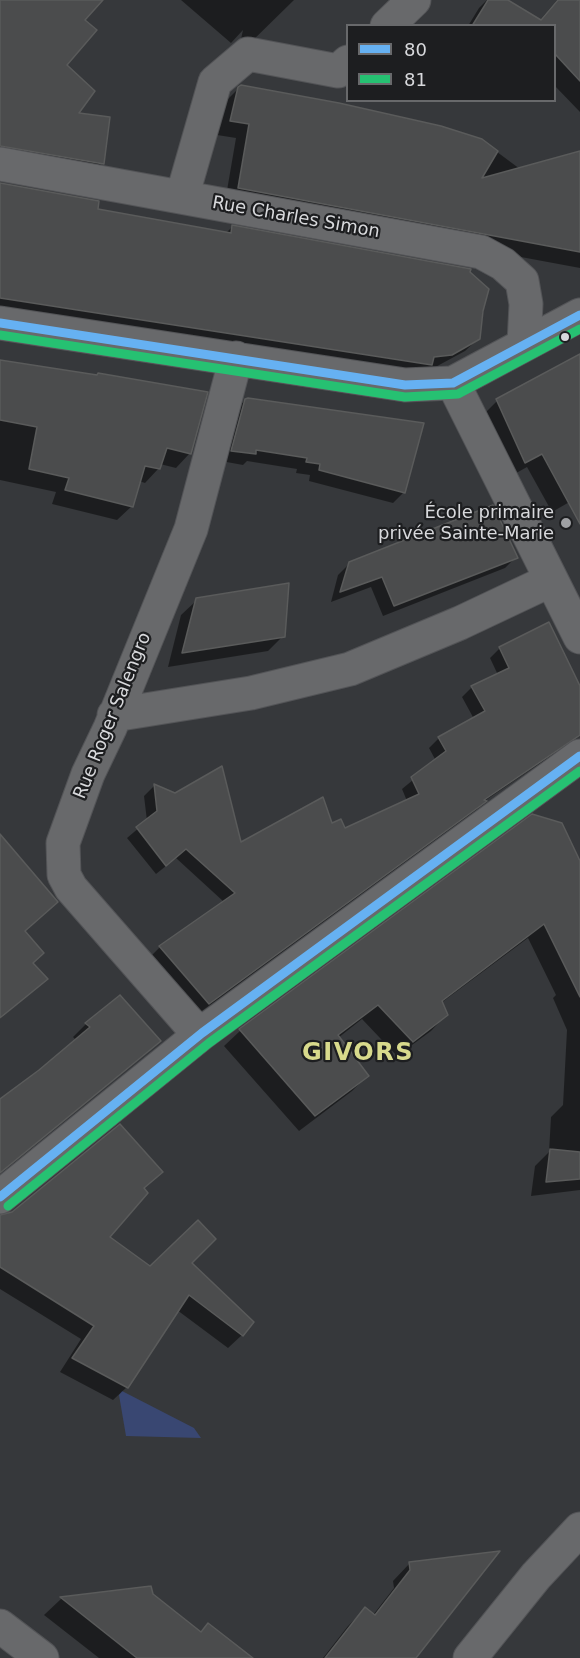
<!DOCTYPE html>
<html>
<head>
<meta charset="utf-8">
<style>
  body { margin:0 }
  #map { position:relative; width:580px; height:1658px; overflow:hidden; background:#36383b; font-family:"DejaVu Sans",sans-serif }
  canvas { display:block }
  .legend { position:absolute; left:346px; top:24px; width:210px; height:78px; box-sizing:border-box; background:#1d1e20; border:2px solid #68696b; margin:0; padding:8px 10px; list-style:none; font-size:18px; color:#d8d9dc }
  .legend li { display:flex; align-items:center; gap:12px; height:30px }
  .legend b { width:30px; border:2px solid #68696b }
</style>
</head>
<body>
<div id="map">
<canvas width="580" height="1658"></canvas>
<ul class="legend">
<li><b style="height:8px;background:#66b1f2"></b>80</li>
<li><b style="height:8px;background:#26c172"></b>81</li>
</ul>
</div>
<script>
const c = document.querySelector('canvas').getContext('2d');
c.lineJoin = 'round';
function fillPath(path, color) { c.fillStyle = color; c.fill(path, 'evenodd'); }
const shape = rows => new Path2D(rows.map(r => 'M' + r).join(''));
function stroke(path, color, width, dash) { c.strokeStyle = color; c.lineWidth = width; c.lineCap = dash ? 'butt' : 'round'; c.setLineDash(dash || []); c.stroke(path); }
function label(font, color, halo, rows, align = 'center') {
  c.font = font + ' "DejaVu Sans",sans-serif'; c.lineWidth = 4.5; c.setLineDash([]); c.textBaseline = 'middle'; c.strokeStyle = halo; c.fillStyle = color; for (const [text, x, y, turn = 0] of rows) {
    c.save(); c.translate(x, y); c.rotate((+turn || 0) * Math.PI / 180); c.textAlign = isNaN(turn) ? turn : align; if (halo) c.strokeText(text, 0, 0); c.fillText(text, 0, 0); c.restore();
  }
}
const green = shape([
  [122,1391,194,1428,201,1438,126,1436,119,1395]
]);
const shadow = shape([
  [0,0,101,0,83,20,65,66,76,114,102,163,89,176,0,160],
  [181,0,294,0,244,49,239,48,243,30,231,43],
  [487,0,505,0,539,21,557,0,580,0,580,112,554,85,554,26,468,26,479,8],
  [241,86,481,140,520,169,580,165,580,268,225,202,236,138,217,135,225,102],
  [0,185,97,210,225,234,232,227,479,338,465,351,417,377,0,313],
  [580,356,580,496,552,512,527,467,511,476,483,415,497,401],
  [0,362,190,453,176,468,160,464,159,468,145,483,139,481,132,506,117,520,52,504,56,492,0,480],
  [245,400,404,492,393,503,309,481,310,475,296,473,297,469,247,461,243,465,221,461,234,412],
  [516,557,505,568,383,616,371,587,331,602,338,575,350,563],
  [197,600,283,636,268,651,168,667,181,615],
  [500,648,580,692,580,736,486,800,476,810,199,1013,150,957,160,947,224,902,176,858,156,874,127,838,147,821,144,796,154,786,176,794,240,844,331,825,345,830,407,801,402,789,436,761,429,748,439,738,474,719,462,697,472,687,498,675,490,658],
  [533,816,580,865,580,1190,531,1196,535,1166,549,1152,551,1117,563,1105,567,1030,553,998,556,995,528,938,441,1003,446,1015,431,1031,397,1056,362,1019,338,1038,367,1076,352,1091,299,1131,224,1046,240,1031],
  [0,836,56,902,24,932,32,964,46,979,0,1019],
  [120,997,159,1041,146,1054,0,1173,0,1101,76,1040,73,1037,86,1024],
  [161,1172,143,1189,108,1237,150,1268,190,1263,242,1335,228,1348,177,1310,127,1387,113,1400,60,1372,81,1339,0,1289,0,1217],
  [410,1563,414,1658,323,1658,348,1626,365,1609,373,1615,394,1588,393,1581],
  [150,1588,151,1595,199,1633,208,1625,251,1658,99,1658,44,1615,61,1599]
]);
const building = shape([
  [0,0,103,0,85,20,97,30,67,65,95,91,79,113,110,117,104,164,0,146,0,0],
  [488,0,508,0,541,20,558,0,580,0,580,81,555,54,555,26,472,26,488,0],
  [241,85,339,103,441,126,482,139,498,151,482,178,580,151,580,252,238,188,249,124,230,121,238,87,241,85],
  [0,183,99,201,98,209,231,233,232,225,471,269,470,272,489,289,483,311,480,339,452,355,434,357,432,365,0,298,0,183],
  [580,354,580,524,542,454,525,463,496,399,580,354],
  [0,360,97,375,98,373,208,392,191,454,167,448,160,469,145,466,133,507,65,490,69,478,29,469,37,427,0,420,0,360],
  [248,398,424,423,405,493,319,470,320,464,306,462,307,458,256,450,256,454,231,451,245,399,248,398],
  [493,505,518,558,394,606,382,577,340,592,349,562,493,505],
  [289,583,285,637,182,653,196,598,289,583],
  [549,622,580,686,580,735,484,800,487,801,209,1004,159,946,235,893,186,849,166,866,136,827,157,811,154,784,175,793,222,766,241,842,323,797,332,823,341,819,345,828,419,794,411,777,446,751,438,737,485,711,471,686,509,668,499,647,549,622],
  [532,814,562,823,580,861,580,997,544,924,442,1001,448,1015,413,1042,378,1005,338,1035,369,1076,315,1116,239,1029,532,814],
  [0,834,58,902,25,931,44,953,33,963,48,979,0,1018,0,834],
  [120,995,161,1041,0,1173,0,1099,39,1070,90,1027,85,1023,120,995],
  [120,1124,163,1172,144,1188,148,1193,110,1237,150,1266,198,1220,216,1239,192,1263,254,1322,243,1336,189,1295,128,1388,72,1358,94,1326,0,1267,0,1215,12,1212,120,1124],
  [550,1149,580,1152,580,1179,546,1182,550,1149],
  [500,1551,416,1658,325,1658,365,1607,375,1615,410,1570,409,1562,500,1551],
  [151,1586,153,1594,201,1632,208,1623,253,1658,137,1658,60,1597,151,1586]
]);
const minor = shape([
  [387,26,414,0],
  [0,164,481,252,503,264,522,281,526,304,524,344],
  [182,197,215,82,248,54,338,71,348,62],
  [0,323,405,385,453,383,580,315],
  [453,383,580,637],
  [114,715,251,693,350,669,460,623,551,580],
  [202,1033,189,1023,71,888,64,875,63,843,88,774,110,728,191,529,236,358],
  [0,1197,202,1033,580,756],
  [0,1626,42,1658],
  [470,1658,536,1576,580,1529]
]);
const bus1 = shape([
  [0,323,405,385,453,383,580,315],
  [0,1197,202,1033,580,756]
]);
const bus2 = shape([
  [0,335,405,397,458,394,580,329],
  [8,1206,209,1043,580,771]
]);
const markers = [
  [565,337,5,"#d8d9dc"],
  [566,523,6,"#9fa1a4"]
];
const streetNames = [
  ["Rue Charles Simon",296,218,10],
  ["Rue Roger Salengro",113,716,-68]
];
const poiNames = [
  ["École primaire",554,513],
  ["privée Sainte-Marie",554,534]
];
const districtNames = [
  ["GIVORS",358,1054]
];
fillPath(green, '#394772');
fillPath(shadow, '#0007');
fillPath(building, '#4b4c4d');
stroke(building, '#5a5b5b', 1.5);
stroke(minor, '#535457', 35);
stroke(minor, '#68696b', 33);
stroke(bus1, '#66b1f2', 9);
stroke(bus2, '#26c172', 9);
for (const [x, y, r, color] of markers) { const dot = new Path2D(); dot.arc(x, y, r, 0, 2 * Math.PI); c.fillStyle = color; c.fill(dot); stroke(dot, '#1d1e20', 2); }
label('18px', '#d8d9dc', '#1d1e20', streetNames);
label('18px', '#d8d9dc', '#1d1e20', poiNames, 'right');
c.letterSpacing = '1.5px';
label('bold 24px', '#d8da8c', '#1d1e20', districtNames);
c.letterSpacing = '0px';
</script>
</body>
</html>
